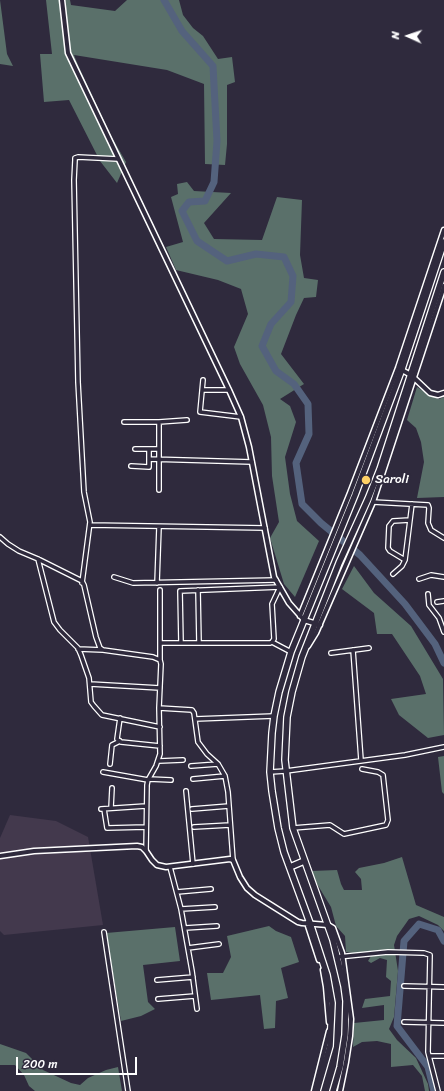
<!DOCTYPE html>
<html>
<head>
<meta charset="utf-8">
<style>
  body { margin:0 }
  #map { position:relative; width:444px; height:1091px; overflow:hidden; background:#2f2a3d; font-family:Sriracha,sans-serif }
  canvas { display:block }
  .north { position:absolute; left:388px; top:16px; width:40px; height:40px; -webkit-text-stroke:3px #2f2a3d; paint-order:stroke; rotate:273deg; font-size:11px; font-weight:700; line-height:16px; text-align:center; color:#fff }
  .north::after { content:''; display:block; margin:auto; width:14px; height:18px; background:#fff; clip-path:polygon(50% 0,100% 100%,50% 72%,0 100%) }
  .scale { position:absolute; left:16px; top:1057px; width:121px; height:18px; box-sizing:border-box; border:2px solid #fff; border-top:0; padding-left:5px; font-size:12px; line-height:14px; white-space:nowrap; color:#fff; -webkit-text-stroke:3px #2f2a3d; paint-order:stroke }
</style>
</head>
<body>
<div id="map">
<canvas width="444" height="1091"></canvas>
<div class="north">N</div>
<div class="scale">200 m</div>
</div>
<script>
const c = document.querySelector('canvas').getContext('2d');
c.lineJoin = 'round';
function fillPath(path, color) { c.fillStyle = color; c.fill(path, 'evenodd'); }
const shape = rows => new Path2D(rows.map(r => 'M' + r).join(''));
function stroke(path, color, width, dash) { c.strokeStyle = color; c.lineWidth = width; c.lineCap = dash ? 'butt' : 'round'; c.setLineDash(dash || []); c.stroke(path); }
function label(font, color, halo, rows, align = 'center') {
  c.font = font + ' Sriracha,sans-serif'; c.lineWidth = 4; c.setLineDash([]); c.textBaseline = 'middle'; c.strokeStyle = halo; c.fillStyle = color; for (const [text, x, y, turn = 0] of rows) {
    c.save(); c.translate(x, y); c.rotate((+turn || 0) * Math.PI / 180); c.textAlign = isNaN(turn) ? turn : align; if (halo) c.strokeText(text, 0, 0); c.fillText(text, 0, 0); c.restore();
  }
}
const built = shape([
  [10,815,56,821,88,837,103,925,4,935,0,931,0,838]
]);
const green = shape([
  [0,0,7,54,13,66,0,64],
  [46,0,70,0,71,5,115,11,127,0,179,0,183,15,193,28,203,36,218,59,232,57,235,82,227,85,227,144,225,165,205,164,204,84,167,70,74,55,78,65,111,136,126,162,117,183,100,161,69,100,44,102,40,54,52,54],
  [187,182,194,191,231,193,204,223,214,239,262,240,277,197,302,200,300,255,304,278,318,280,316,297,304,298,296,315,281,354,304,384,280,399,290,406,296,422,285,457,290,494,297,521,319,541,295,597,284,584,270,538,279,522,272,476,271,437,263,405,240,364,234,347,248,314,241,289,218,280,176,270,166,247,183,242,171,197,178,194,177,184],
  [417,387,431,396,439,399,444,397,444,497,417,498,424,462,421,442,416,428,407,420],
  [354,566,374,593,411,626,443,679,444,735,428,738,399,715,391,699,426,694,420,676,392,634,377,634,374,613,342,589],
  [444,756,444,794,442,792,438,757],
  [402,857,416,905,444,917,444,931,438,925,419,916,409,919,397,936,394,945,398,971,394,1017,389,1029,397,1040,416,1058,428,1084,429,1091,425,1091,422,1076,413,1065,391,1067,391,1044,377,1041,362,1042,353,1047,354,1023,384,1020,384,1005,362,1008,365,999,390,996,391,981,386,977,387,960,380,958,371,963,368,961,371,956,346,952,345,936,336,926,331,907,314,879,312,871,337,870,341,884,344,890,362,890,361,879,355,872,359,868,384,863],
  [269,926,276,931,291,937,299,962,281,968,288,998,276,1001,275,1028,264,1029,260,995,211,1000,207,973,223,973,231,957,227,936],
  [175,927,180,961,143,965,148,1002,155,1009,141,1016,121,1021,106,933],
  [0,1044,26,1053,43,1070,71,1083,80,1085,88,1078,106,1070,118,1067,122,1091,35,1091,29,1086,24,1075,15,1065,0,1065]
]);
const river = shape([
  [164,0,182,31,213,66,217,141,214,182,205,201,189,202,182,211,197,241,227,261,256,254,284,257,293,276,291,302,271,324,262,346,276,371,294,384,308,404,309,434,296,463,302,504,321,523,360,555,405,604,435,644,444,663],
  [434,1091,428,1067,397,1026,404,941,419,924,438,930,444,941]
]);
const minor = shape([
  [203,380,200,412,241,417],
  [202,390,229,390],
  [124,422,159,422,187,420],
  [135,449,159,449],
  [149,459,252,462],
  [131,466,149,467,149,449],
  [159,490,159,422],
  [373,502,428,505,429,508,428,523,431,530,444,538],
  [90,525,265,528],
  [0,537,8,544,19,551,38,559,82,581,84,585,96,637,100,648,103,650,153,657,160,660,161,664,159,708,160,754,156,766,148,780,147,785,146,851],
  [38,559,54,622,60,630,78,648,81,655,89,678,91,702,94,706,102,715,160,727],
  [405,560,390,551,388,548,389,526,393,521,410,520],
  [393,574,402,566,405,560,412,504],
  [114,577,133,583,276,580],
  [419,579,431,575,444,577],
  [82,583,90,522,84,492,78,382,74,180,75,160,75,158,78,157,118,159],
  [157,583,159,527],
  [198,590,199,643],
  [428,594,429,605,439,618,444,632],
  [437,602,444,601],
  [272,642,291,652],
  [160,643,270,643,272,642,274,639,272,604,280,587,180,591,181,643],
  [78,649,103,650],
  [353,650,361,760],
  [331,653,369,648],
  [160,660,160,590],
  [90,684,160,688],
  [159,708,192,710,194,713,198,742,207,754,218,764,225,776,228,792,233,860],
  [120,718,117,739,118,740,121,742,160,746],
  [195,719,274,716],
  [159,761,183,760],
  [110,764,112,745,120,741],
  [191,766,218,764],
  [103,772,148,780],
  [270,772,286,771,405,755,444,747],
  [149,779,171,780],
  [193,779,225,776],
  [186,791,193,864],
  [111,808,112,788],
  [101,809,146,806],
  [104,809,107,828,146,827],
  [192,809,229,806],
  [194,827,230,825],
  [293,828,330,825,344,834,386,825,388,820,383,775,378,772,362,769],
  [170,867,181,909,192,971,197,1009],
  [177,892,211,889],
  [181,909,215,907],
  [185,928,217,926],
  [104,932,128,1091],
  [188,948,219,944],
  [338,957,388,952,424,953,430,955,428,1052,438,1091],
  [157,980,193,977],
  [404,986,444,987],
  [158,999,195,996],
  [404,1022,444,1023],
  [429,1056,444,1056]
]);
const tertiary = shape([
  [62,0,68,53,229,390,241,417,249,447,274,577,289,603,304,620,320,625],
  [400,369,411,375,430,393,438,395,444,393],
  [300,616,350,493,398,368,444,230],
  [308,646,316,633,373,502,444,286],
  [0,856,34,851,137,846,142,847,146,851,152,860,157,865,166,867,230,859,233,860,240,877,247,888,255,895,298,922,302,923,328,925,333,928,342,953,351,1019,350,1036,346,1062,340,1091],
  [307,923,319,960],
  [323,970,326,987,329,1022],
  [314,1091,329,1031]
]);
const trunk = shape([
  [290,867,304,861],
  [317,1091,330,1046,332,1003,327,975,310,923,284,852,278,828,272,791,270,772,272,733,274,716,279,692,291,652,355,495,402,369,444,242],
  [333,1091,340,1067,345,1035,346,1001,344,986,333,940,293,828,285,760,287,717,292,692,302,657,339,563,368,499,380,469,444,272]
]);
const markers = [
  [366,480,5,"#ffd166"]
];
const poiNames = [
  ["Saroli",375,480]
];
fillPath(built, '#43394d');
fillPath(green, '#5a706a');
stroke(river, '#54627d', 7);
stroke(minor, '#fff', 6);
stroke(tertiary, '#fff', 7);
stroke(trunk, '#fff', 8);
stroke(minor, '#2f2a3d', 3.5);
stroke(tertiary, '#2f2a3d', 4);
stroke(trunk, '#2f2a3d', 5.5);
for (const [x, y, r, color] of markers) { const dot = new Path2D(); dot.arc(x, y, r, 0, 2 * Math.PI); c.fillStyle = color; c.fill(dot); stroke(dot, '#2f2a3d', 1.5); }
label('13px', '#fff', '#2f2a3d', poiNames, 'left');
</script>
</body>
</html>
